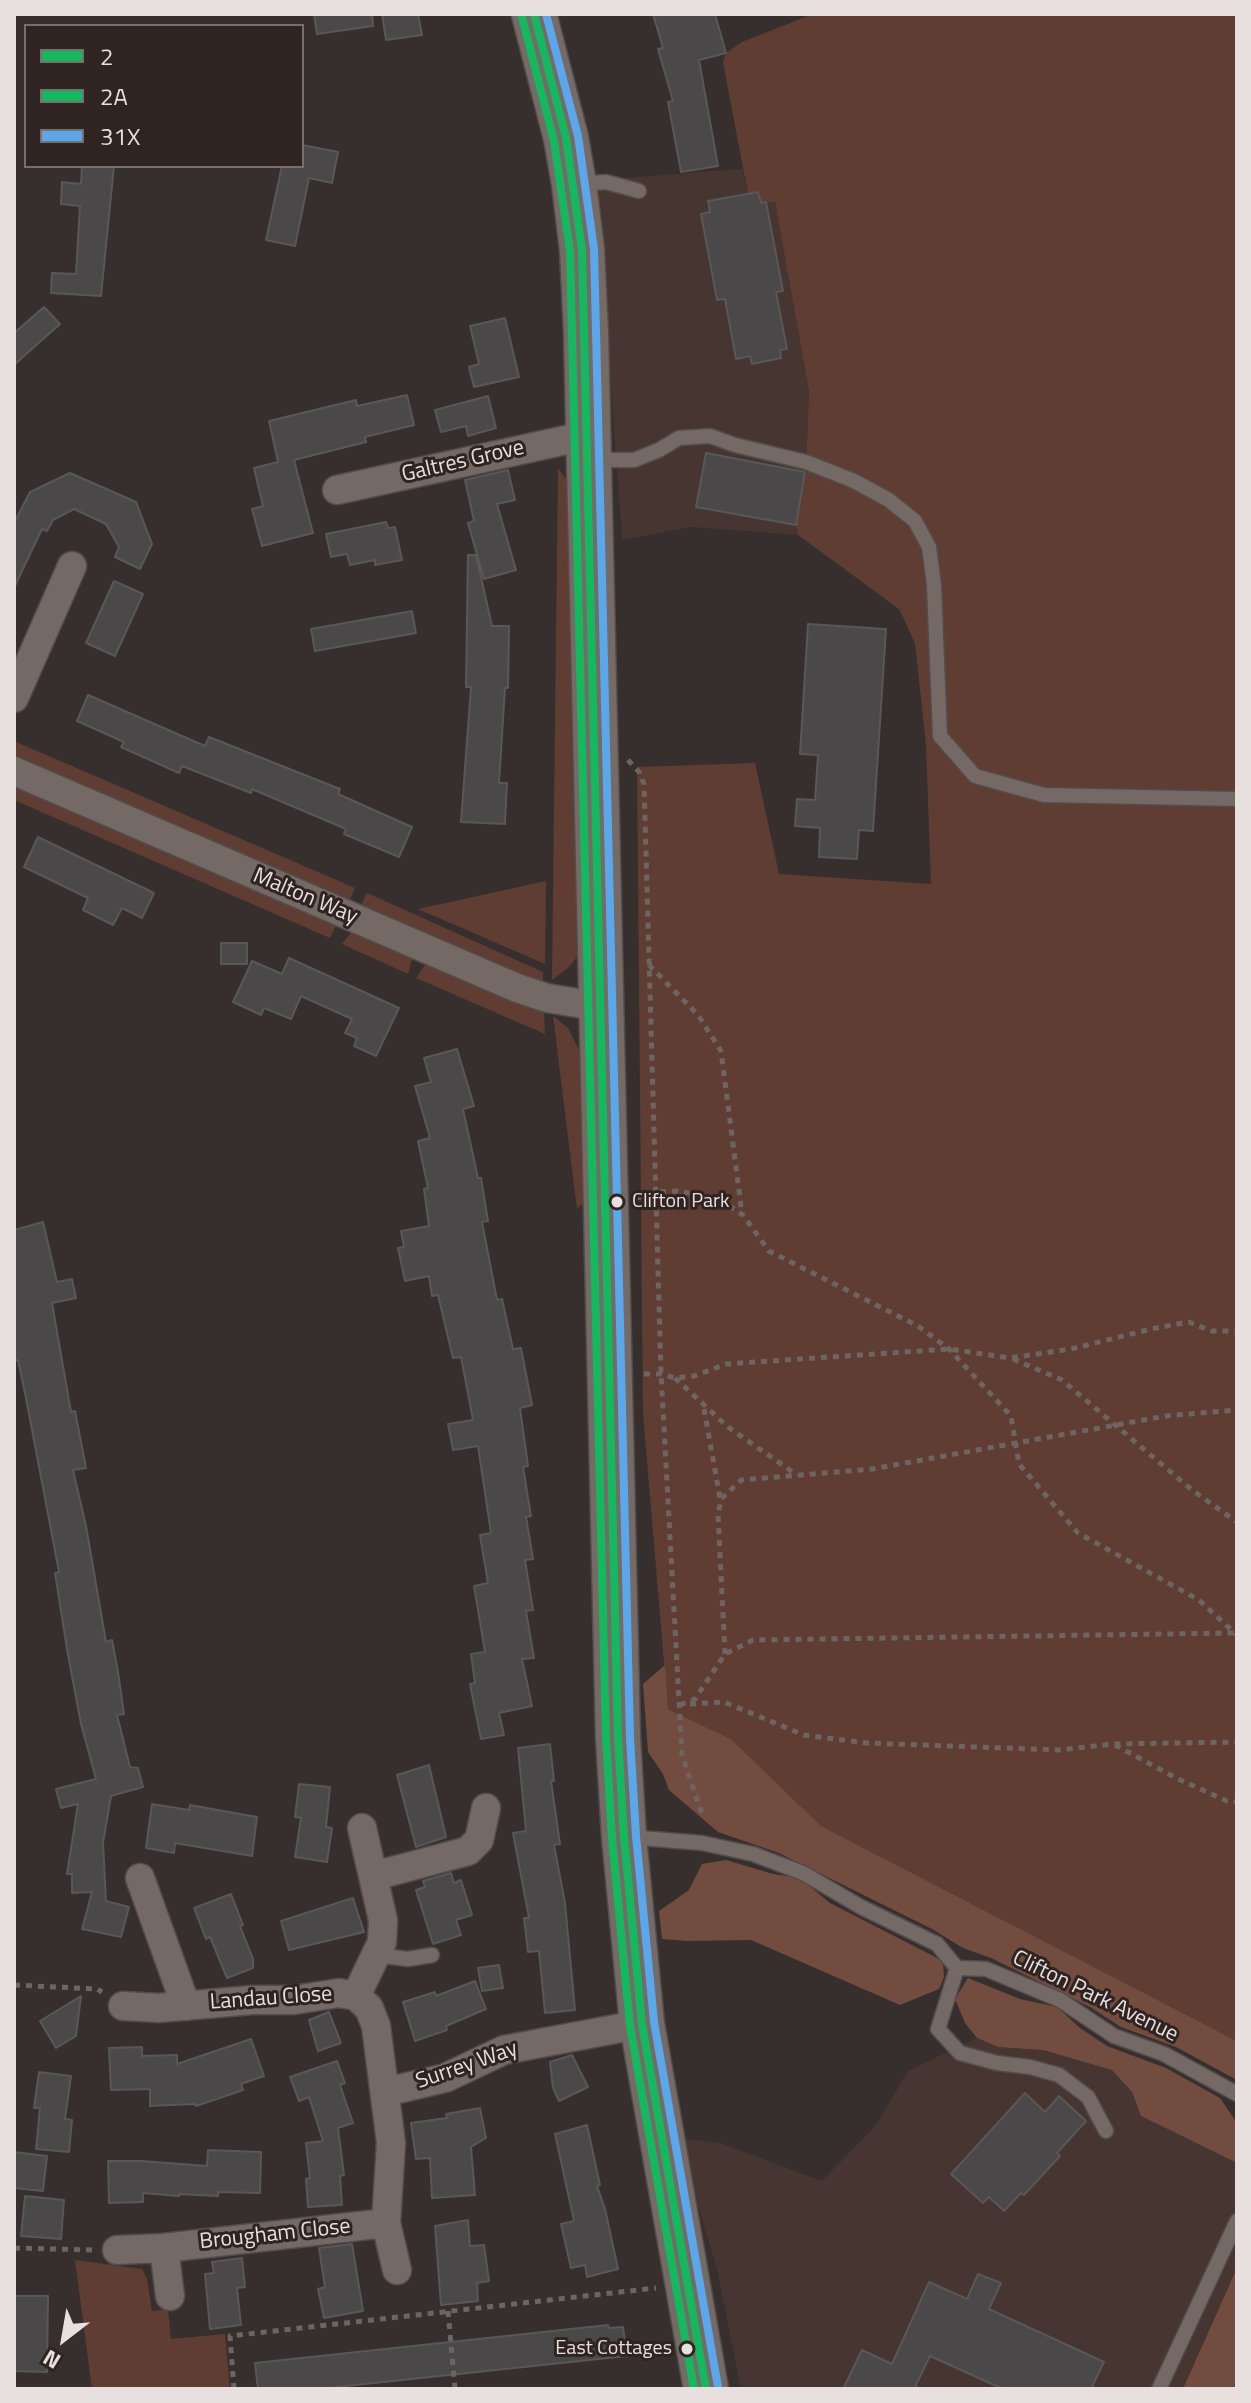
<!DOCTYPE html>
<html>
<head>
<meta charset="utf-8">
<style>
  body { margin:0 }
  #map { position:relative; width:1251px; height:2403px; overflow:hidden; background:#362f2e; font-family:"Titillium Web",sans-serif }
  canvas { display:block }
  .frame { position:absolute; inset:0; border:16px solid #e8e0de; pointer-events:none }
  .legend { position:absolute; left:24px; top:24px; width:280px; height:144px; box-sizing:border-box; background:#2f2421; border:2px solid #796f6d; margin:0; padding:10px 14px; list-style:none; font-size:24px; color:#e8e0de }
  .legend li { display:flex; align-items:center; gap:16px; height:40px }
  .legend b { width:40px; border:2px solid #796f6d }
  .north { position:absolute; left:24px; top:2299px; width:80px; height:80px; -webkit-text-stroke:6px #2f2421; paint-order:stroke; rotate:211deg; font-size:22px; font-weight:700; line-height:32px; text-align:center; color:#e8e0de }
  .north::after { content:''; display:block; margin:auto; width:28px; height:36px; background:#e8e0de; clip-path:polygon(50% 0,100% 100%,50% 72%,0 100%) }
</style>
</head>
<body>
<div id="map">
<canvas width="1251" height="2403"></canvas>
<div class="frame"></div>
<ul class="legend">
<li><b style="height:10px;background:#13b85f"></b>2</li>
<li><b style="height:10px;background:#13b85f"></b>2A</li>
<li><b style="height:10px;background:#5aa8eb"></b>31X</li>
</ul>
<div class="north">N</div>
</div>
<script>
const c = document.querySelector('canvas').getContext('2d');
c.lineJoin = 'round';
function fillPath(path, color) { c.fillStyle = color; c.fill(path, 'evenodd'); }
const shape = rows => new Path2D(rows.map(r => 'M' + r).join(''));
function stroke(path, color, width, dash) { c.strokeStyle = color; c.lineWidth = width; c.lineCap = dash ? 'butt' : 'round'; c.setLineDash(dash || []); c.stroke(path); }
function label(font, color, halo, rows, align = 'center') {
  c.font = font + ' "Titillium Web",sans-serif'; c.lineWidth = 6; c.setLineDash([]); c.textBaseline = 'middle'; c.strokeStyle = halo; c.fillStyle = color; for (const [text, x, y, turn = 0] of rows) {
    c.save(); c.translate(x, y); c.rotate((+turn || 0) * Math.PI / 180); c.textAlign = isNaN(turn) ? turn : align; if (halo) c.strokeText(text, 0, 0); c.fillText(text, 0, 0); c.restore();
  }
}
const built = shape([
  [742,169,748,194,758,192,766,202,775,202,809,391,806,471,796,525,798,535,691,527,622,540,596,180],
  [977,2038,998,2047,1043,2050,1113,2070,1132,2092,1141,2116,1237,2163,1237,2389,741,2389,717,2269,678,2138,720,2143,822,2181,876,2125,908,2071]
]);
const green = shape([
  [813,14,1237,14,1237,2041,821,1826,731,1739,668,1709,643,1414,637,767,755,763,779,874,931,884,926,745,915,643,899,609,798,535,796,525,806,471,809,391,775,202,761,203,758,192,748,194,723,62,726,53,742,42],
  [558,468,567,481,574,652,577,957,568,968,552,980],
  [14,741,355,888,348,904,14,761],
  [14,782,337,923,330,938,14,800],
  [546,881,545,964,418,909],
  [367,893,543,972,543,985,359,909],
  [354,929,413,955,408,974,342,944],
  [428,961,544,1012,545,1034,416,978],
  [553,1016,568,1028,580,1052,584,1202,577,1209],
  [75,2260,142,2269,147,2279,152,2311,168,2309,171,2339,225,2334,230,2389,92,2389]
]);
const forest = shape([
  [665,1665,668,1709,731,1739,821,1826,1237,2041,1237,2080,1176,2047,1121,2027,1090,2007,991,1958,963,1948,932,1929,779,1853,718,1832,669,1790,663,1774,648,1752,643,1684],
  [726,1860,773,1874,800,1878,830,1903,943,1961,944,1977,939,1989,900,2005,751,1940,687,1941,662,1939,659,1911,689,1890,702,1864],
  [968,1978,1020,1999,1057,2007,1080,2028,1107,2046,1166,2068,1220,2098,1237,2123,1237,2163,1141,2116,1132,2092,1112,2070,1043,2050,998,2047,977,2038,965,2023,955,1999],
  [1237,2268,1237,2389,1183,2389]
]);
const building = shape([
  [314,14,372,14,373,26,317,34,314,14],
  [382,14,418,14,422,35,386,40,382,14],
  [653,14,715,14,726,53,699,60,718,166,681,172,668,102,673,101,658,49,663,48,653,14],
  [302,145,338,152,332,183,309,178,295,246,266,240,282,166,302,166,302,145],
  [82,166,114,166,101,296,51,293,52,273,76,274,80,206,61,204,62,182,81,184,82,166],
  [758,192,761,203,766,202,783,291,776,292,787,349,780,350,781,358,752,364,750,356,736,359,725,299,717,300,701,214,710,212,708,201,758,192],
  [44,307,60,324,14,365,14,333,44,307],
  [505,318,519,377,474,387,469,367,479,364,470,326,505,318],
  [407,395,414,425,365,437,366,442,294,460,313,533,262,546,252,509,263,506,254,468,278,462,269,421,356,400,357,406,407,395],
  [488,396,496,428,468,436,466,426,441,432,435,410,488,396],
  [706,453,805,472,796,525,696,507,706,453],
  [508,470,515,500,497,504,516,570,484,579,468,523,474,521,465,480,508,470],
  [70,473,136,502,152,544,140,569,115,557,119,547,106,524,74,509,53,520,47,531,42,529,14,588,14,523,30,492,70,473],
  [386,522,388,528,395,527,402,560,375,565,375,560,350,565,347,554,331,557,326,534,386,522],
  [468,555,476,555,492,626,509,626,508,688,505,688,499,783,507,783,505,824,461,822,471,687,466,687,468,555],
  [114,581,143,594,115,656,86,643,114,581],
  [412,611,416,633,315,651,311,629,412,611],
  [808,624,886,629,873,831,859,830,857,859,819,857,820,828,795,826,797,799,815,800,818,755,800,754,808,624],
  [88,695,205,746,209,737,340,789,338,794,412,827,399,857,344,834,346,829,252,789,251,793,182,766,179,773,121,747,124,742,77,721,88,695],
  [38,837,154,893,142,918,122,908,113,925,83,910,88,898,24,867,38,837],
  [221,943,247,943,247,964,221,964,221,943],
  [289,958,399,1008,376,1056,354,1046,357,1038,345,1033,352,1019,301,996,291,1019,264,1008,261,1015,233,1002,252,961,282,974,289,958],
  [457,1049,474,1106,463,1109,478,1178,481,1178,488,1221,482,1222,497,1300,502,1299,513,1349,521,1348,532,1405,520,1408,528,1466,523,1467,531,1516,526,1517,533,1559,525,1560,533,1610,526,1611,534,1658,522,1659,532,1706,499,1713,504,1735,481,1739,470,1684,475,1683,471,1654,485,1652,474,1586,488,1583,480,1535,491,1533,478,1446,453,1450,448,1424,473,1420,461,1357,453,1358,438,1295,432,1296,429,1276,405,1281,398,1248,404,1247,401,1231,429,1226,424,1189,428,1188,418,1141,430,1138,415,1086,431,1082,424,1058,457,1049],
  [43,1222,57,1282,72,1279,76,1298,52,1303,71,1412,75,1411,86,1468,73,1470,86,1526,106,1642,112,1640,118,1672,124,1714,117,1715,130,1767,138,1768,143,1787,111,1796,103,1843,106,1901,129,1907,121,1937,82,1929,92,1892,72,1893,72,1874,67,1874,78,1804,61,1808,56,1789,96,1779,81,1724,67,1649,55,1573,59,1572,26,1398,18,1360,14,1361,14,1230,43,1222],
  [550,1744,554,1781,551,1781,560,1844,554,1845,565,1903,575,2010,545,2013,539,1951,528,1952,524,1918,529,1918,513,1833,526,1831,518,1748,550,1744],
  [429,1765,446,1837,416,1847,397,1775,429,1765],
  [299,1784,330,1787,326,1827,332,1828,327,1862,295,1857,301,1818,295,1817,299,1784],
  [152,1804,189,1810,190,1805,257,1817,252,1856,175,1843,174,1853,146,1848,152,1804],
  [451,1873,454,1883,461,1880,472,1915,456,1920,461,1935,433,1944,416,1890,425,1887,423,1881,451,1873],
  [231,1894,243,1925,240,1926,253,1959,253,1968,227,1978,210,1937,206,1939,194,1908,231,1894],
  [353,1898,364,1932,289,1950,281,1921,353,1898],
  [499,1965,503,1988,482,1991,478,1968,499,1965],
  [475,1981,486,2009,446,2026,447,2030,415,2041,403,2002,435,1992,436,1996,475,1981],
  [81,1996,76,2036,56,2048,40,2021,81,1996],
  [329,2012,341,2043,318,2051,309,2020,329,2012],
  [251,2039,264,2076,241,2084,243,2090,196,2106,195,2104,150,2106,150,2089,111,2090,109,2048,142,2047,142,2056,177,2055,177,2064,251,2039],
  [572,2055,588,2087,559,2101,553,2088,550,2062,572,2055],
  [337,2061,345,2083,340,2085,353,2123,338,2128,344,2175,340,2176,342,2205,308,2207,306,2179,310,2178,306,2143,323,2141,309,2097,299,2101,290,2077,337,2061],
  [39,2072,71,2076,65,2119,72,2120,69,2152,36,2149,40,2108,34,2108,39,2072],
  [1025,2093,1045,2112,1059,2096,1086,2121,1057,2153,1060,2156,1024,2195,1021,2193,1004,2211,989,2197,983,2203,951,2174,1025,2093],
  [480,2108,486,2138,471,2147,475,2195,432,2198,430,2158,416,2159,411,2123,447,2118,446,2114,480,2108],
  [587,2125,600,2185,597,2186,605,2209,618,2269,587,2277,585,2265,571,2268,561,2224,574,2221,555,2134,587,2125],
  [208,2150,261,2152,260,2193,218,2192,218,2196,179,2194,179,2196,143,2193,143,2202,109,2203,108,2161,141,2161,207,2166,208,2150],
  [14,2152,47,2156,43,2191,14,2188,14,2152],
  [25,2196,64,2200,61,2239,21,2236,25,2196],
  [468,2220,470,2246,484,2245,489,2281,477,2283,478,2301,441,2305,435,2226,468,2220],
  [352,2244,363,2311,324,2318,318,2289,325,2287,319,2248,352,2244],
  [242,2258,245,2287,237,2288,241,2325,210,2329,205,2274,214,2273,212,2262,242,2258],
  [978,2274,1001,2283,989,2309,1104,2362,1091,2389,1003,2389,930,2356,914,2389,843,2389,862,2350,892,2364,929,2282,967,2299,978,2274],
  [14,2296,48,2296,47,2372,14,2371,14,2296],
  [608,2325,609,2328,623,2327,627,2356,318,2389,258,2389,255,2363,608,2325]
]);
const path = shape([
  [628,760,639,772,644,784,661,1374,682,1755,702,1814],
  [649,965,698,1015,721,1051,742,1214],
  [637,1198,656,1192,677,1191,717,1198,743,1215,769,1251,918,1326,949,1349,1011,1416,1019,1464,1078,1533,1199,1600,1237,1635],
  [1013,1359,1062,1380,1192,1490,1237,1522],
  [644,1374,661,1374,675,1378,694,1376,726,1364,949,1349,1010,1358,1071,1349,1151,1329,1189,1322,1211,1331,1237,1331],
  [675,1378,728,1427,797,1475],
  [704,1409,720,1498],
  [725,1654,718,1515,721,1499,741,1480,872,1469,1166,1416,1237,1410],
  [690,1704,724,1702,804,1735,867,1743,1060,1750,1113,1744,1237,1742],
  [680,1705,695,1699,725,1654,753,1640,1234,1633],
  [1115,1745,1178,1779,1227,1801,1237,1802],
  [14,1985,97,1989,102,1992],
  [14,2248,93,2250],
  [448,2311,455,2389],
  [234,2389,230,2336,656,2288]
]);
const lane = shape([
  [577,184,606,182,639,191],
  [594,460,634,460,659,450,679,438,710,436,735,445,806,462,854,481,889,500,915,521,929,547,934,585,940,736,975,776,1044,795,1237,799],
  [628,1837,702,1843,753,1854,803,1873,861,1907,937,1944,957,1968,986,1969,1060,2000,1114,2036,1164,2054,1237,2094],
  [376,1955,408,1959,432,1955],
  [957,1968,938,2029,960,2053,997,2063,1030,2067,1059,2075,1088,2097,1106,2131],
  [1159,2389,1237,2221]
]);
const street = shape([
  [337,490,589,435],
  [14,698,72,566],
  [14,771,517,988,547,998,601,1007],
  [374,1876,468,1851,479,1840,486,1808],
  [140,1878,186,2006],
  [356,1996,369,2008,376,2026,391,2143,386,2223,397,2270],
  [356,1996,382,1942,383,1920,362,1828],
  [123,2006,159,2008,252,2000,294,2000,339,1993,356,1996],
  [386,2092,445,2078,504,2050,642,2024],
  [164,2248,170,2296],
  [117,2250,164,2248,386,2223]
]);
const primary = shape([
  [534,14,566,138,574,184,582,250,586,333,618,1738,624,1837,642,2024,706,2389]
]);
const bus1 = shape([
  [534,14,566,138,582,250,618,1738,624,1837,642,2024,706,2389]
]);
const bus2 = shape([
  [522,17,554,141,570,251,606,1738,612,1838,630,2026,694,2389]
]);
const bus3 = shape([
  [546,14,578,136,594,249,630,1738,636,1836,654,2022,718,2387]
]);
const markers = [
  [617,1202,7,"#e8e0de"],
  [687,2349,7,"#e8e0de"]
];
const busNames = [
  ["Clifton Park",632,1202],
  ["East Cottages",672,2349,"right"]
];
const streetNames = [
  ["Galtres Grove",463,462,-13],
  ["Malton Way",305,897,23],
  ["Clifton Park Avenue",1095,1997,26],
  ["Landau Close",271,1999,-4],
  ["Surrey Way",467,2066,-19],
  ["Brougham Close",275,2235,-6]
];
fillPath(built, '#463530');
fillPath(green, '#603d32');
fillPath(forest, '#734c40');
fillPath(building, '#4b484a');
stroke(building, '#595758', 2);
stroke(lane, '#524c4b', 17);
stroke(street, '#524c4b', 31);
stroke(primary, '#524c4b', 47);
stroke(path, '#6e6562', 5, [6, 6]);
stroke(lane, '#756965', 14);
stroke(street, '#756965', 28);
stroke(primary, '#766a66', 44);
stroke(bus1, '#13b85f', 8);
stroke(bus2, '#13b85f', 8);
stroke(bus3, '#5aa8eb', 8);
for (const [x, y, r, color] of markers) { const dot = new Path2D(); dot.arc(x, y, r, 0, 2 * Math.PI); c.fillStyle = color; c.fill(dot); stroke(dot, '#2f2421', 3); }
label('20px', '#e8e0de', '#2f2421', busNames, 'left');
label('22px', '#e8e0de', '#2f2421', streetNames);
</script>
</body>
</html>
